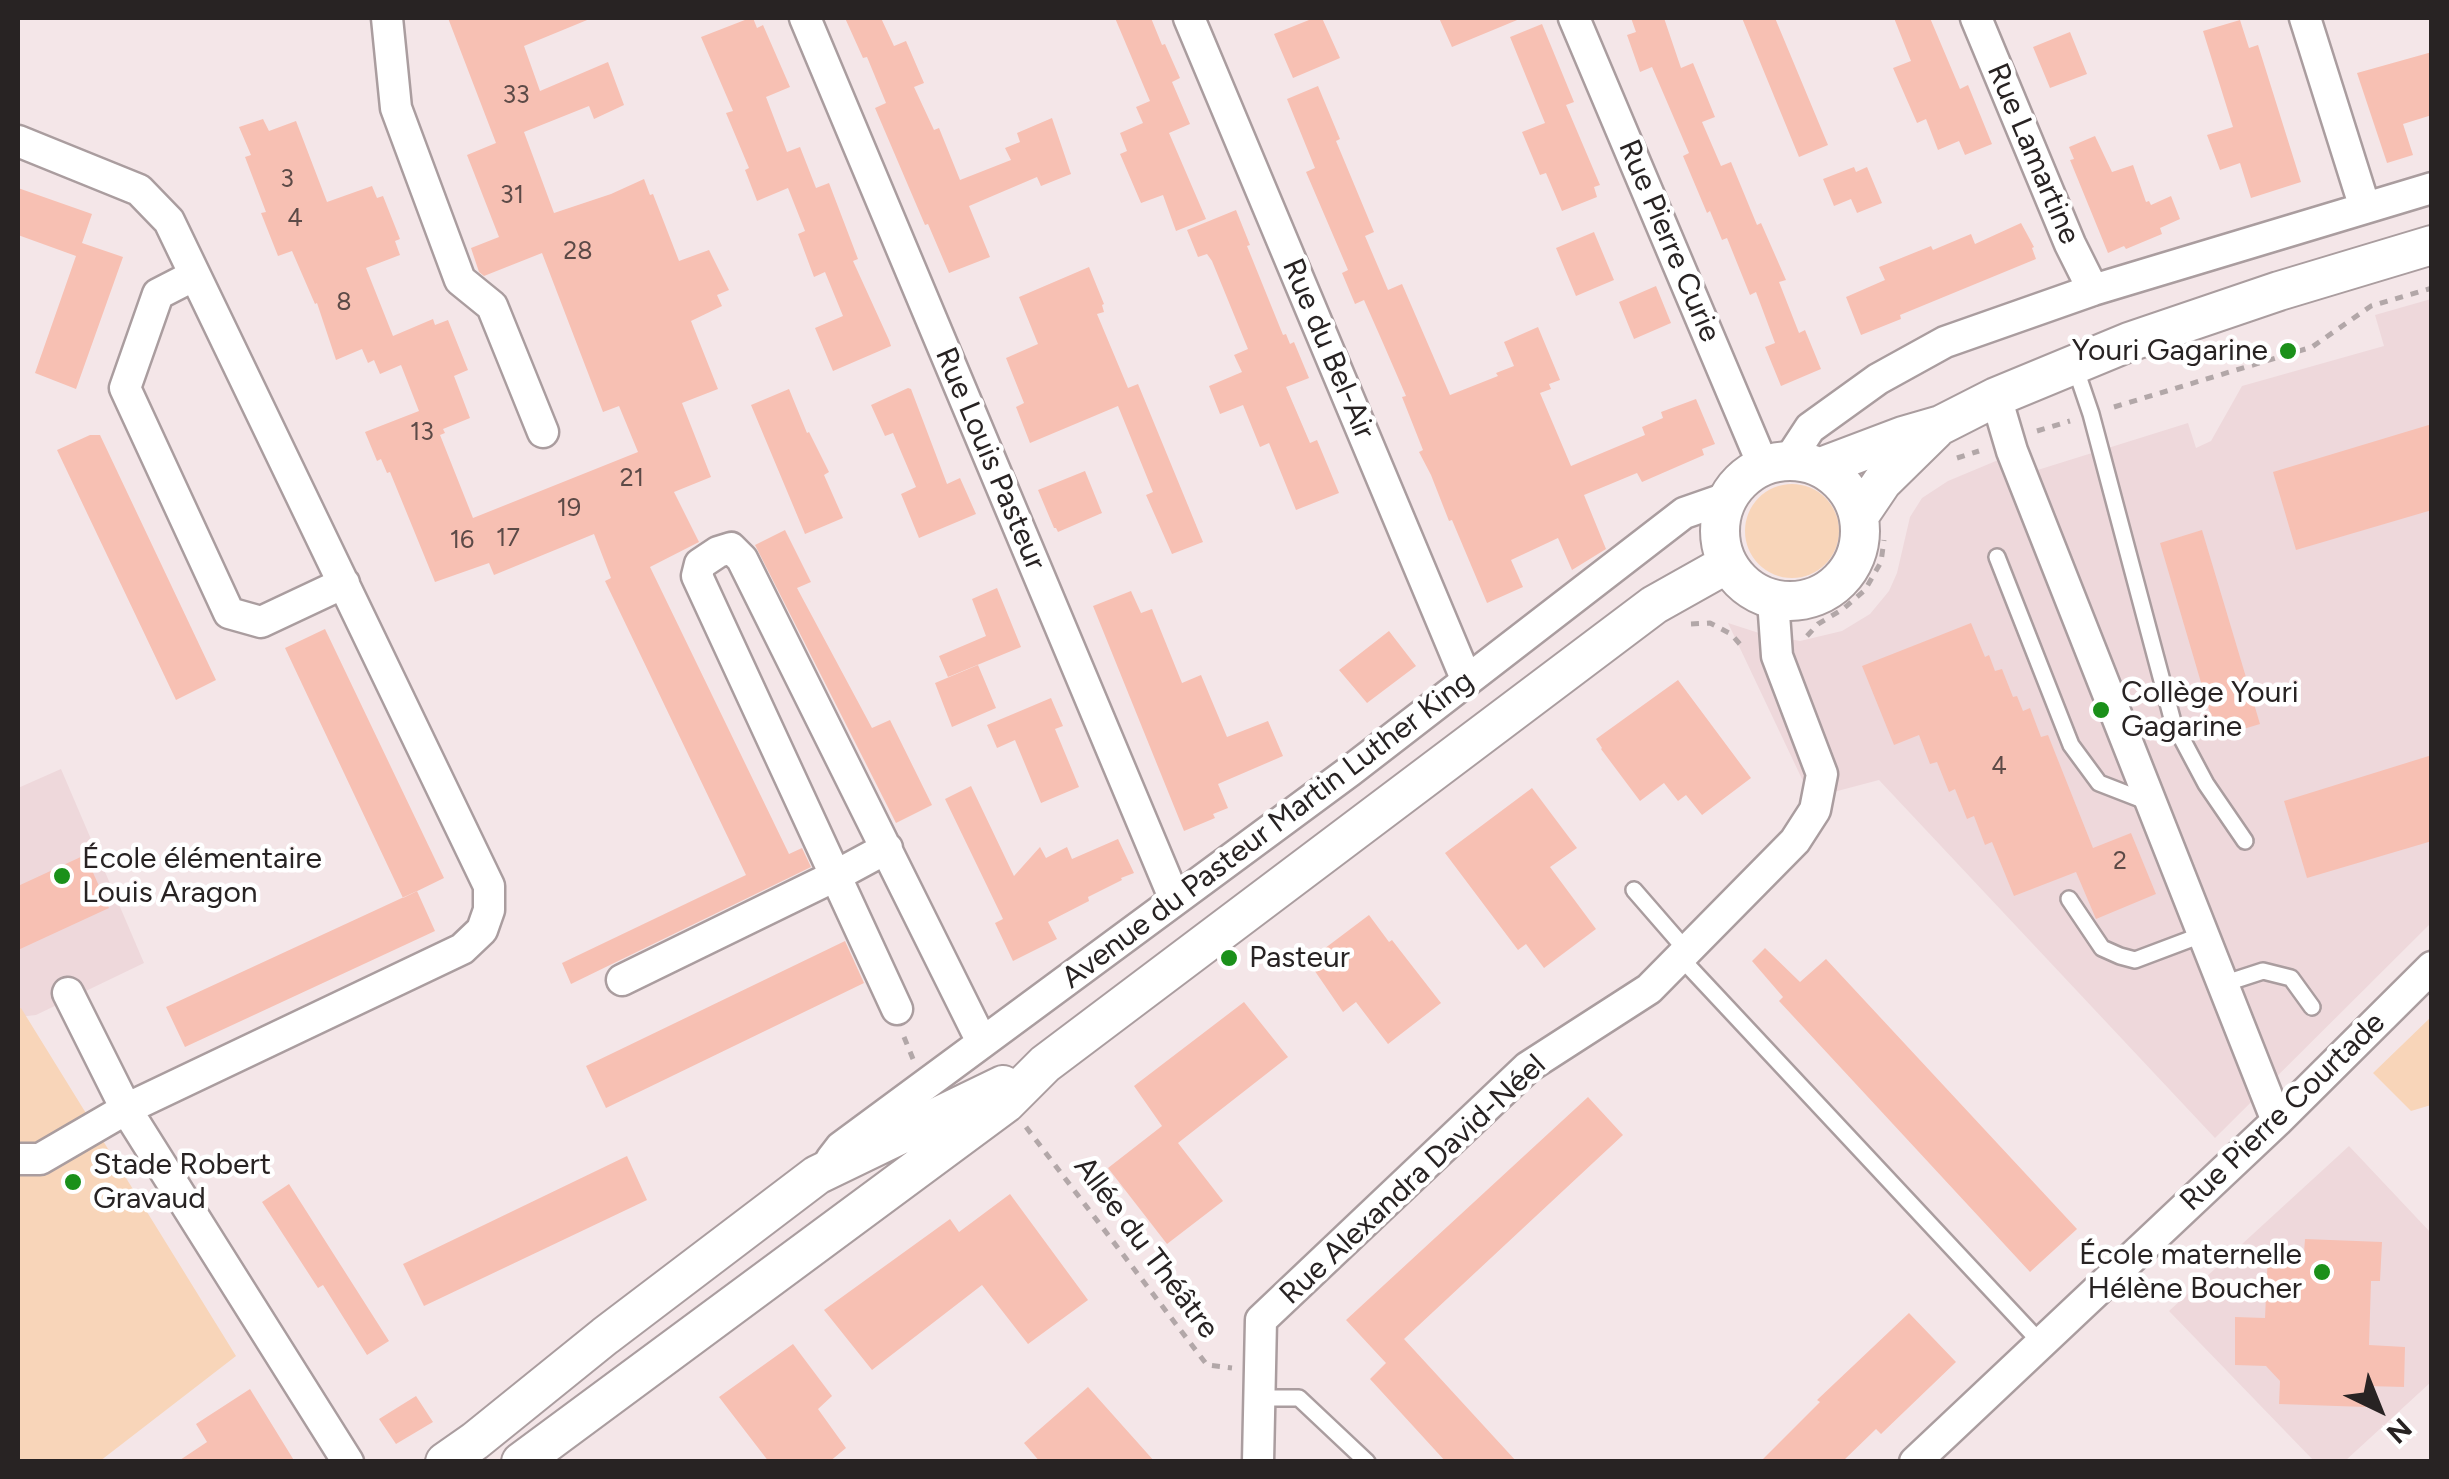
<!DOCTYPE html>
<html>
<head>
<meta charset="utf-8">
<style>
  body { margin:0 }
  #map { position:relative; width:2449px; height:1479px; overflow:hidden; background:#f4e6e8; font-family:Figtree,sans-serif }
  canvas { display:block }
  .frame { position:absolute; inset:0; border:20px solid #282323; pointer-events:none }
  .north { position:absolute; left:2329px; top:1359px; width:100px; height:100px; -webkit-text-stroke:8px #fff; paint-order:stroke; rotate:137deg; font-size:28px; font-weight:700; line-height:40px; text-align:center; color:#282323 }
  .north::after { content:''; display:block; margin:auto; width:35px; height:45px; background:#282323; clip-path:polygon(50% 0,100% 100%,50% 72%,0 100%) }
</style>
</head>
<body>
<div id="map">
<canvas width="2449" height="1479"></canvas>
<div class="frame"></div>
<div class="north">N</div>
</div>
<script>
const c = document.querySelector('canvas').getContext('2d');
c.lineJoin = 'round';
function fillPath(path, color) { c.fillStyle = color; c.fill(path, 'evenodd'); }
const shape = rows => new Path2D(rows.map(r => 'M' + r).join(''));
function stroke(path, color, width, dash) { c.strokeStyle = color; c.lineWidth = width; c.lineCap = dash ? 'butt' : 'round'; c.setLineDash(dash || []); c.stroke(path); }
function label(font, color, halo, rows, align = 'center') {
  c.font = font + ' Figtree,sans-serif'; c.lineWidth = 9; c.setLineDash([]); c.textBaseline = 'middle'; c.strokeStyle = halo; c.fillStyle = color; for (const [text, x, y, turn = 0] of rows) {
    c.save(); c.translate(x, y); c.rotate((+turn || 0) * Math.PI / 180); c.textAlign = isNaN(turn) ? turn : align; if (halo) c.strokeText(text, 0, 0); c.fillText(text, 0, 0); c.restore();
  }
}
const built = shape([
  [2431,299,2431,923,2215,1138,1879,780,1811,798,1728,623,1759,633,1800,641,1842,631,1870,614,1889,591,1897,573,1910,517,1922,498,1948,481,2003,458,2012,478,2188,423,2196,448,2211,441,2242,386,2384,346,2375,315],
  [61,769,144,963,36,1015,18,1017,18,788],
  [2349,1146,2431,1233,2431,1382,2345,1461,2314,1461,2169,1311]
]);
const green = shape([
  '1745 531a47 47 0 1 1 94 0a47 47 0 1 1-94 0Z',
  [21,1008,236,1356,100,1461,18,1462,18,1009],
  [2431,1017,2431,1105,2411,1111,2373,1073]
]);
const building = shape([
  [448,18,592,18,524,46,540,91,608,62,624,105,594,119,589,106,524,132,554,213,611,194,644,179,650,195,653,194,679,261,709,250,729,290,717,295,722,306,691,321,718,389,682,403,711,477,674,492,699,542,650,567,789,854,802,848,811,867,571,984,562,963,746,875,605,581,611,578,594,534,494,575,489,563,435,582,390,472,387,473,381,459,377,461,365,432,419,411,401,365,380,374,374,360,368,363,362,349,336,360,317,303,315,304,292,251,278,256,261,213,266,212,245,157,251,155,239,127,263,119,269,131,296,121,327,202,372,186,377,198,383,196,400,239,395,241,400,255,366,268,393,336,433,319,435,325,448,320,468,370,454,376,470,418,443,429,445,433,440,435,473,518,638,452,619,406,603,412,542,253,484,276,479,272,471,248,499,237,467,155,496,143],
  [750,18,753,18,757,28,763,25,790,87,766,97,787,152,800,147,816,188,829,183,858,259,853,261,889,340,891,346,833,371,815,328,843,316,825,272,814,277,798,234,805,231,788,188,757,201,745,170,749,168,726,113,733,111,701,37],
  [845,18,881,18,894,46,906,41,924,83,914,87,934,130,939,128,960,180,1011,160,1005,148,1020,142,1017,133,1052,118,1071,174,1041,186,1037,177,969,206,990,257,949,273,928,224,925,225,875,108,886,103,867,57,863,58],
  [1115,18,1151,18,1162,45,1165,44,1180,78,1172,82,1190,124,1169,133,1206,219,1176,231,1163,195,1141,203,1120,154,1127,151,1120,133,1143,123,1136,107,1150,101],
  [1314,18,1322,18,1340,58,1293,78,1274,34],
  [1439,18,1522,18,1452,47],
  [1631,18,1664,18,1681,68,1693,63,1715,117,1702,122,1721,166,1731,162,1757,225,1761,223,1786,280,1779,282,1799,333,1805,330,1821,369,1781,386,1765,347,1775,343,1756,292,1750,295,1727,238,1722,240,1710,211,1707,213,1683,156,1689,153,1652,67,1640,72,1627,35,1636,32],
  [1742,18,1775,18,1828,145,1799,157],
  [1894,18,1930,18,1960,89,1968,85,1992,144,1965,155,1959,141,1938,150,1926,119,1917,123,1893,68,1911,61],
  [2240,20,2249,48,2258,45,2301,182,2251,198,2240,163,2220,170,2207,135,2233,127,2203,31],
  [1542,24,1574,102,1566,105,1600,185,1594,187,1597,197,1562,211,1546,173,1540,175,1522,132,1545,123,1510,37],
  [2070,32,2087,74,2050,88,2033,47],
  [2432,52,2432,115,2403,124,2413,155,2387,163,2357,73],
  [1318,86,1340,139,1336,141,1374,232,1365,236,1388,290,1402,284,1450,395,1498,376,1496,373,1514,366,1504,342,1538,327,1560,380,1549,384,1551,389,1540,393,1571,466,1645,435,1642,427,1663,418,1661,412,1696,399,1715,444,1702,449,1704,455,1642,482,1637,473,1584,495,1606,549,1572,570,1558,538,1511,560,1523,587,1487,603,1452,520,1449,521,1431,475,1419,452,1423,450,1402,397,1406,396,1383,343,1364,300,1355,304,1342,273,1348,270,1306,172,1315,168,1287,99],
  [2095,136,2112,172,2133,165,2146,202,2149,201,2151,205,2171,196,2180,219,2160,228,2162,234,2126,249,2124,246,2108,253,2070,160,2074,159,2069,147],
  [1854,167,1856,172,1867,167,1882,203,1857,213,1851,199,1834,206,1823,179],
  [18,188,92,214,82,243,123,257,76,389,35,373,76,256,18,235],
  [1236,210,1250,245,1247,246,1283,335,1286,334,1290,344,1294,342,1309,378,1286,387,1310,443,1317,440,1339,493,1296,510,1269,443,1260,447,1243,405,1220,414,1209,386,1242,372,1234,355,1248,349,1212,261,1207,254,1198,257,1187,230],
  [2021,223,2034,247,2032,248,2036,259,1900,315,1901,319,1861,335,1846,297,1885,280,1879,267,1931,246,1933,250,1971,234,1975,244],
  [1594,232,1614,280,1576,296,1556,248],
  [1089,267,1104,304,1102,305,1104,312,1097,314,1128,388,1138,384,1203,542,1172,554,1146,495,1153,492,1118,406,1030,443,1016,407,1024,403,1006,358,1038,344,1019,297],
  [1656,286,1671,323,1634,339,1619,302],
  [908,388,911,389,947,484,960,478,976,514,919,538,901,494,916,487,893,433,885,436,871,405],
  [789,389,807,433,809,432,829,472,824,475,843,518,805,534,751,405],
  [2432,424,2432,510,2296,550,2273,472],
  [90,435,100,435,216,680,176,700,57,450],
  [1085,471,1102,513,1058,532,1056,528,1054,528,1038,490],
  [785,530,811,582,797,588,872,728,890,720,932,805,896,823,755,545],
  [2202,530,2260,724,2217,737,2160,543],
  [997,588,1021,647,948,677,939,656,986,636,972,599],
  [1131,591,1141,613,1152,609,1182,683,1201,675,1227,737,1268,721,1283,756,1218,784,1228,808,1213,814,1215,818,1184,831,1093,606],
  [1971,623,1985,657,1989,655,1995,671,2002,669,2013,697,2017,696,2023,711,2030,708,2041,737,2048,735,2093,848,2131,833,2156,894,2096,919,2076,872,2014,896,1992,842,1985,845,1974,816,1967,819,1955,789,1949,792,1937,762,1930,764,1919,735,1894,745,1862,666],
  [325,629,444,878,403,898,285,648],
  [1389,631,1416,666,1367,703,1339,670],
  [978,665,996,708,952,727,935,683],
  [1678,680,1751,778,1702,815,1686,795,1678,801,1664,783,1640,801,1601,749,1602,748,1596,739],
  [1051,698,1063,726,1055,729,1079,787,1041,803,1015,740,997,748,987,725],
  [2432,755,2432,841,2307,878,2284,801],
  [971,786,1014,876,1040,847,1046,858,1067,847,1072,859,1118,839,1134,873,1121,878,1122,880,1088,897,1089,901,1048,922,1057,939,1013,961,995,923,1003,919,945,799],
  [1532,788,1577,848,1550,867,1596,929,1544,968,1526,944,1518,950,1445,853],
  [85,855,109,908,18,950,18,886],
  [417,891,435,931,185,1047,166,1007],
  [1369,915,1389,942,1392,940,1441,1003,1388,1044,1356,1002,1343,1012,1308,961],
  [845,941,864,983,606,1108,586,1066],
  [1765,948,1800,982,1826,959,2077,1229,2030,1272,1779,1001,1783,997,1752,961],
  [1244,1002,1288,1057,1178,1143,1223,1201,1167,1244,1108,1168,1162,1126,1134,1086],
  [1588,1097,1623,1135,1404,1339,1517,1462,1446,1462,1370,1379,1386,1363,1346,1320],
  [627,1156,647,1200,424,1306,403,1264],
  [289,1184,389,1341,367,1355,323,1285,318,1288,262,1202],
  [1010,1194,1088,1300,1028,1344,982,1285,872,1370,824,1310,950,1219,959,1232],
  [2305,1239,2382,1242,2380,1281,2371,1281,2369,1345,2405,1347,2404,1387,2367,1386,2366,1407,2279,1404,2280,1381,2266,1366,2235,1365,2235,1317,2265,1318,2268,1252,2304,1253],
  [1909,1313,1956,1362,1881,1434,1876,1429,1842,1462,1760,1462,1820,1402,1817,1400],
  [793,1344,832,1396,818,1409,846,1448,829,1462,769,1462,719,1397],
  [1088,1387,1155,1462,1040,1462,1024,1443],
  [250,1389,295,1462,177,1462,207,1442,196,1424],
  [416,1396,433,1422,396,1444,379,1419]
]);
const path = shape([
  [2114,407,2312,347,2371,306,2432,288],
  [2037,431,2070,421],
  [1957,458,1979,451],
  [1691,624,1710,623,1731,634,1745,650],
  [1807,636,1818,624,1843,609,1865,590,1881,562,1884,540],
  [904,1037,913,1059],
  [1026,1127,1207,1365,1232,1368]
]);
const service = shape([
  [2074,364,2091,414,2173,722,2206,784,2245,841],
  [1997,557,2071,745,2099,783,2148,802],
  [1634,890,1687,951],
  [2069,899,2102,948,2120,956,2135,960,2204,934],
  [1680,957,2041,1343],
  [2223,984,2263,971,2291,978,2312,1007],
  [1258,1398,1299,1398,1367,1462]
]);
const minor = shape([
  [387,18,396,108,460,280,492,306,543,432],
  [805,18,1175,900],
  [1189,18,1467,681],
  [1574,18,1763,465],
  [1976,18,2070,244,2093,290],
  [2305,18,2365,208],
  [18,141,139,190,169,221,489,886,489,910,482,930,462,949,126,1109,40,1159,18,1159],
  [193,276,158,294,125,388,229,613,261,622,344,583],
  [1996,397,2012,451,2277,1121],
  [1789,460,1810,428,1878,379,1945,342,2093,290,2432,188],
  [622,980,837,875,887,848],
  [68,993,126,1109,348,1462],
  [897,1009,697,576,700,564,718,552,731,548,742,559,982,1042],
  [831,1160,841,1147,1350,771,1684,513,1727,498],
  [1258,1462,1261,1320,1528,1067,1649,989,1795,841,1815,810,1822,774,1777,656,1773,600],
  [1915,1462,2277,1121,2432,967]
]);
const tertiary = shape([
  '1720 531a70 70 0 1 1 140 0a70 70 0 1 1-140 0Z',
  [1821,467,1903,436,1941,425,1996,397,2129,342,2279,291,2432,245],
  [1859,516,1882,482,1935,430],
  [445,1462,475,1441,605,1336,817,1175,1003,1085],
  [521,1462,1006,1103,1045,1064,1654,605,1727,564]
]);
const markers = [
  [2288,351,10,"#1b901a"],
  [2101,710,10,"#1b901a"],
  [62,876,10,"#1b901a"],
  [1229,958,10,"#1b901a"],
  [73,1182,10,"#1b901a"],
  [2322,1272,10,"#1b901a"]
];
const numberNames = [
  ["33",516,96],
  ["3",287,180],
  ["31",512,196],
  ["4",295,219],
  ["28",578,252],
  ["8",344,303],
  ["13",422,433],
  ["21",632,479],
  ["19",569,509],
  ["17",508,539],
  ["16",462,541],
  ["4",1999,767],
  ["2",2120,862]
];
const streetNames = [
  ["Rue Lamartine",2033,154,67],
  ["Rue Pierre Curie",1669,241,67],
  ["Rue du Bel-Air",1328,349,67],
  ["Rue Louis Pasteur",990,459,67],
  ["Avenue du Pasteur Martin Luther King",1268,830,-37],
  ["Rue Pierre Courtade",2283,1112,-44],
  ["Rue Alexandra David-Néel",1413,1180,-43],
  ["Allée du Théâtre",1146,1248,53]
];
const poiNames = [
  ["Youri Gagarine",2268,351,"right"],
  ["Collège Youri",2121,693],
  ["Gagarine",2121,727],
  ["École élémentaire",82,859],
  ["Louis Aragon",82,893],
  ["Pasteur",1249,958],
  ["Stade Robert",93,1165],
  ["Gravaud",93,1199],
  ["École maternelle",2302,1255,"right"],
  ["Hélène Boucher",2302,1289,"right"]
];
fillPath(built, '#eed8db');
fillPath(green, '#f8d5b9');
fillPath(building, '#f7c0b3');
stroke(service, '#aa9d9f', 20);
stroke(minor, '#aa9d9f', 35);
stroke(tertiary, '#aa9d9f', 42);
stroke(path, '#b2a7a8', 5, [8, 8]);
stroke(service, '#fff', 15);
stroke(minor, '#fff', 30);
stroke(tertiary, '#fff', 38);
for (const [x, y, r, color] of markers) { const dot = new Path2D(); dot.arc(x, y, r, 0, 2 * Math.PI); c.fillStyle = color; c.fill(dot); stroke(dot, '#fff', 4); }
label('25px', '#5c4a47', null, numberNames);
label('30px', '#282323', '#fff', streetNames);
label('30px', '#282323', '#fff', poiNames, 'left');
</script>
</body>
</html>
